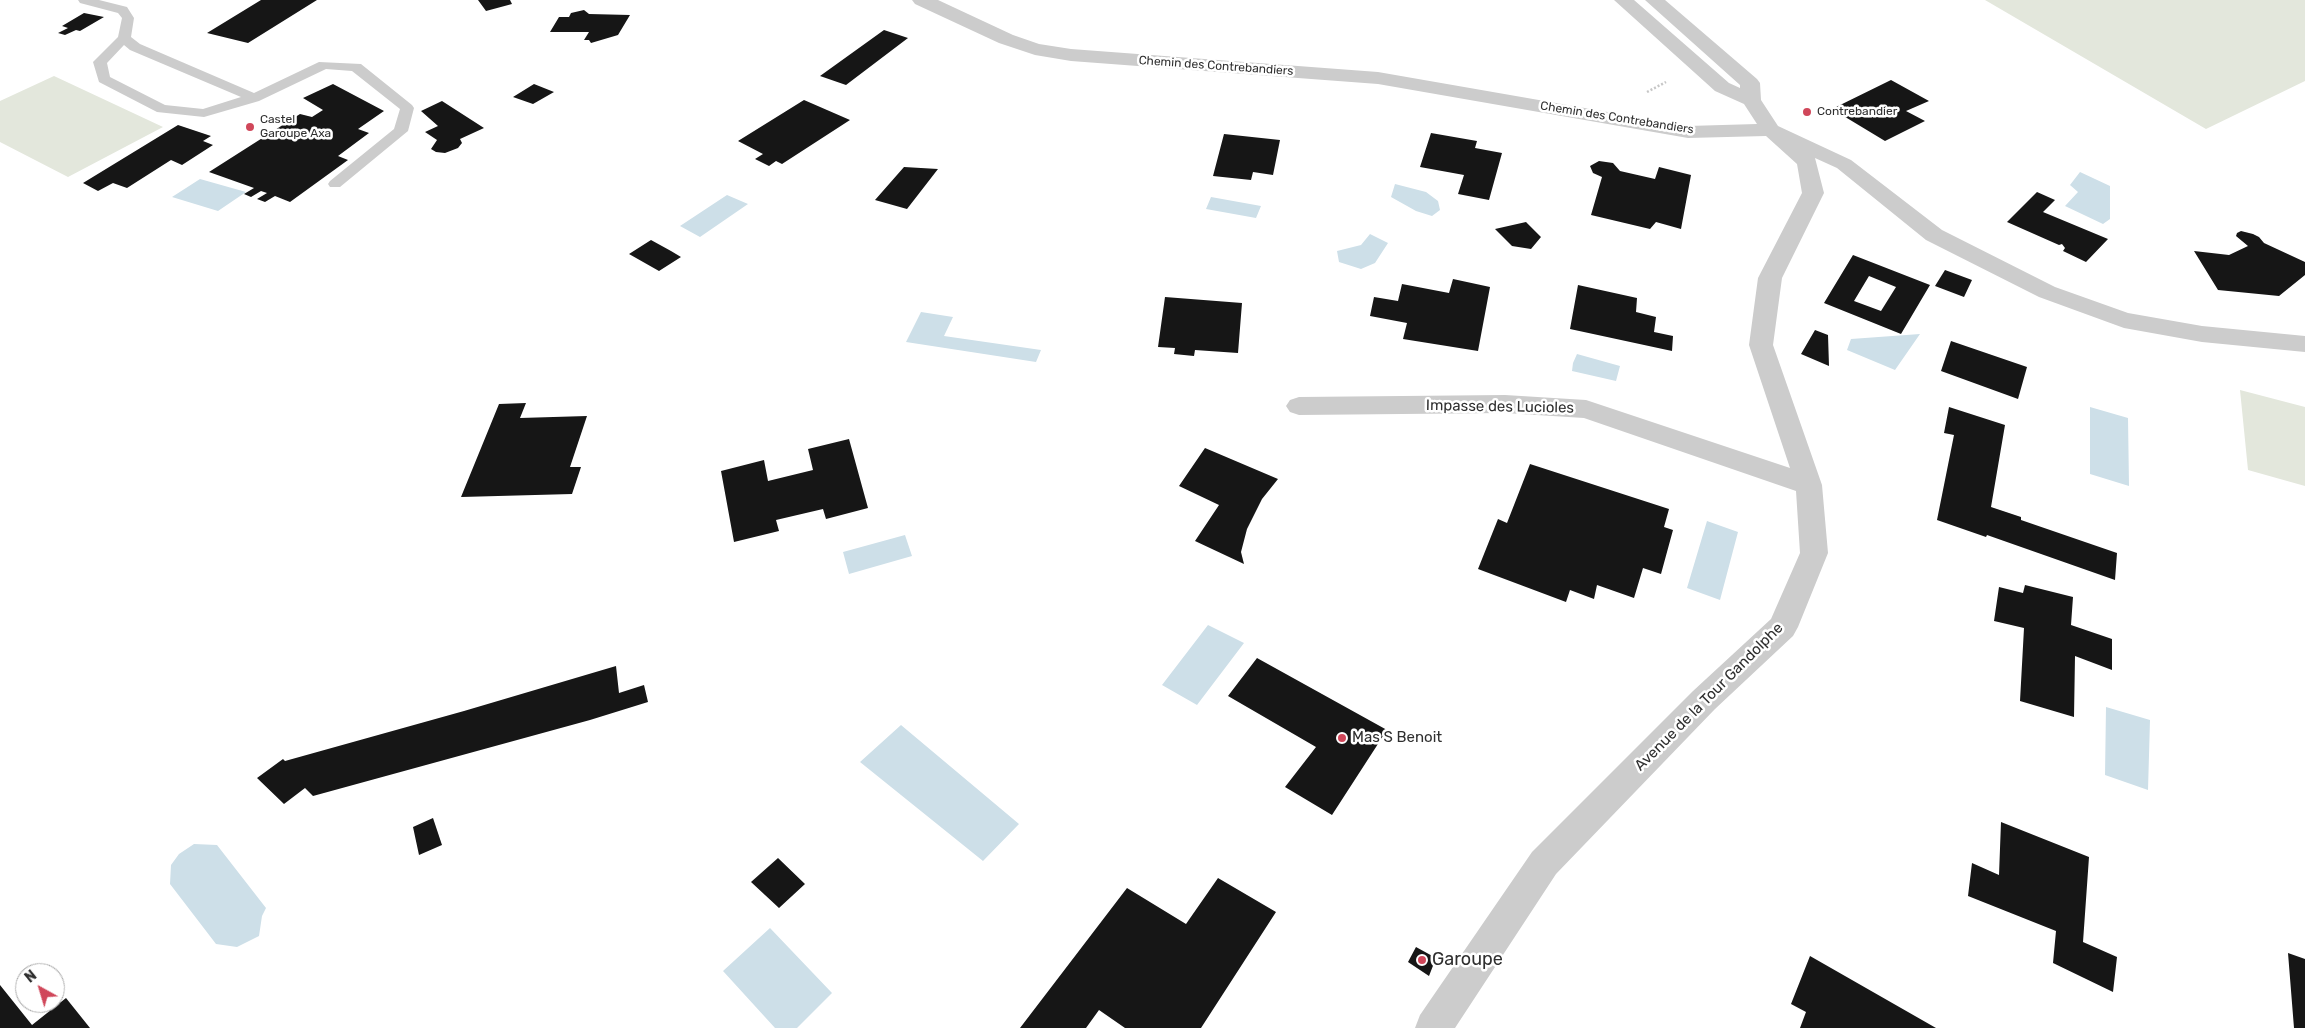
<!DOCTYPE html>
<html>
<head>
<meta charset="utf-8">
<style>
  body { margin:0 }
  #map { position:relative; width:2305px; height:1028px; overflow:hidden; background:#fff; font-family:Rubik,sans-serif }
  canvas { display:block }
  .north { position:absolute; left:15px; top:963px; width:50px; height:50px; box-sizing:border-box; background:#fff; border:1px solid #acacac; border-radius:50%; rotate:321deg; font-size:14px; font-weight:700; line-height:20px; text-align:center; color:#2f2f2f }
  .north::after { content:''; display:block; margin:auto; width:18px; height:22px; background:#d0475a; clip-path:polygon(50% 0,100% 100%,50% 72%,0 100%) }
</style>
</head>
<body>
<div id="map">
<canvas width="2305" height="1028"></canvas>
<div class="north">N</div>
</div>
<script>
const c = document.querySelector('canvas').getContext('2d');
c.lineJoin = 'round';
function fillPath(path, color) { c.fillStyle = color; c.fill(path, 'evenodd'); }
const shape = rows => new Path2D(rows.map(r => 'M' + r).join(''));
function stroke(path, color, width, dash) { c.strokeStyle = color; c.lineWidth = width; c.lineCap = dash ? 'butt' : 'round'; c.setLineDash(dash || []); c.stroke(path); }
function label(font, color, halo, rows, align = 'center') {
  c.font = font + ' Rubik,sans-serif'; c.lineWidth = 5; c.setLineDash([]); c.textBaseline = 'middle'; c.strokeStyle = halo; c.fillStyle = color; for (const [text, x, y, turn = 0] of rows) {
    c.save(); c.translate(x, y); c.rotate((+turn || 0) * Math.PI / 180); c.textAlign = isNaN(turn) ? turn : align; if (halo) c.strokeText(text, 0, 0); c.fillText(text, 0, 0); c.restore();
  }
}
const green = shape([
  [1985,0,2305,0,2305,81,2206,129],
  [54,76,163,127,68,177,0,142,0,101],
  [2240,390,2305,407,2305,486,2248,470]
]);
const water = shape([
  [2080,172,2110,186,2110,219,2103,224,2065,206,2078,192,2070,185],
  [200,179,246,192,218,211,172,197],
  [1395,184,1426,192,1438,201,1440,210,1432,216,1416,211,1391,197],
  [727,195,748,204,700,237,680,226],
  [1211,197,1261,206,1256,218,1206,209],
  [1370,234,1388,243,1375,263,1361,269,1339,262,1337,251,1361,245],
  [921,312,953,317,944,336,1041,350,1036,362,906,342],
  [1920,334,1895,370,1847,350,1851,339],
  [1577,354,1620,366,1616,381,1572,371,1573,363],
  [2090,407,2128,418,2129,486,2090,474],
  [1707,521,1738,532,1720,600,1687,588],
  [905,535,912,556,849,574,843,552],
  [1208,625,1244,643,1197,705,1162,685],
  [2106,707,2150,720,2148,790,2105,775],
  [901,725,1019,824,983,861,860,762],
  [194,844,217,845,266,908,262,916,259,936,237,947,216,944,170,884,171,865,179,854],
  [770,928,832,993,797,1028,775,1028,723,971]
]);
const building = shape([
  [261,0,317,0,248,43,207,33],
  [478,0,510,0,512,4,486,11],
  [584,10,589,14,630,15,618,35,591,43,589,40,584,40,589,32,550,32,559,17,569,17,571,13],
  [84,13,104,17,80,31,76,30,65,35,58,33,68,28,62,26],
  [884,30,908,38,846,85,820,76],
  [1891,80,1929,101,1906,111,1925,121,1885,141,1832,109],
  [333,84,384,111,358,129,369,133,338,156,348,160,290,202,275,196,265,202,257,199,267,193,261,191,251,197,244,194,254,188,209,172,300,114,312,117,323,110,303,98],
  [534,84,554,92,533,104,513,97],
  [804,100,850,120,782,164,776,161,769,166,755,159,763,154,738,141],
  [442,101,484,128,460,139,462,143,458,148,445,153,436,152,431,149,437,140,425,132,438,126,421,111],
  [178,125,211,136,203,141,213,145,182,165,171,160,127,188,113,183,98,191,83,183],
  [1431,133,1477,141,1475,148,1502,153,1489,200,1458,194,1464,175,1420,167],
  [1224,134,1280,140,1273,175,1253,172,1251,180,1213,176],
  [1599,161,1613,163,1620,171,1655,179,1659,167,1691,175,1681,229,1656,222,1650,229,1591,215,1602,177,1593,173,1590,166],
  [904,167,938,169,907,209,875,200],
  [2037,192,2055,200,2043,212,2108,239,2086,262,2063,251,2065,248,2062,244,2059,245,2007,222],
  [1526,222,1541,237,1531,249,1512,246,1495,229],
  [2241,231,2253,234,2259,237,2264,243,2305,262,2305,275,2279,296,2218,290,2194,251,2229,255,2248,246,2236,236,2237,233],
  [651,240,671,251,681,257,659,271,629,254],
  [1853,255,1930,285,1901,334,1824,303],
  [1869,276,1896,287,1881,311,1854,301],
  [1945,270,1972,280,1964,297,1935,286],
  [1453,279,1490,287,1478,351,1403,339,1407,323,1370,316,1374,297,1398,301,1402,284,1449,293],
  [1578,285,1637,298,1636,312,1656,317,1654,332,1673,336,1672,351,1570,329],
  [1165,297,1242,303,1238,353,1195,350,1194,356,1174,354,1175,348,1158,347],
  [1815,330,1828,335,1829,366,1801,354],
  [1951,341,2027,367,2018,399,1941,371],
  [526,403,520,418,587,416,570,467,581,467,572,494,461,497,499,404],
  [1949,407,2005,425,1991,507,2021,517,2021,520,2117,553,2115,580,1987,535,1986,537,1937,520,1954,435,1944,433],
  [849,439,868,508,826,519,823,509,776,520,779,531,734,542,721,471,764,460,768,481,813,470,808,449],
  [1205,448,1278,479,1262,499,1247,529,1241,552,1244,564,1195,541,1219,505,1179,486],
  [1530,464,1669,509,1664,527,1673,530,1661,574,1643,568,1634,598,1597,585,1594,599,1570,590,1566,602,1478,569,1498,519,1507,523],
  [2025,585,2073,597,2071,625,2112,639,2112,670,2075,656,2074,717,2020,701,2024,628,1994,621,1999,587,2023,593],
  [1257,658,1387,730,1332,815,1285,787,1316,747,1228,696],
  [616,666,619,693,644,685,648,702,590,720,313,796,305,788,284,804,257,778,283,759,285,761,464,711],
  [433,818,442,845,419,855,413,827],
  [2001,822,2089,857,2083,942,2117,957,2113,992,2053,963,2056,931,1968,896,1972,863,1999,875],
  [778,858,805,884,779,908,751,882],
  [1218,878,1276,912,1201,1028,1125,1028,1099,1010,1086,1028,1020,1028,1127,888,1186,924],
  [1416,947,1436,958,1429,976,1408,962],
  [2288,953,2305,959,2305,1028,2294,1028],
  [1810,956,1936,1028,1800,1028,1806,1012,1791,1004],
  [0,985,32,1025,66,998,90,1028,0,1028]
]);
const path = shape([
  [1647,92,1666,82]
]);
const lane = shape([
  [78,0,99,0,127,7,134,18,131,37,140,44,254,93,319,62,361,64,412,105,414,108,408,131,340,187,330,187,328,184,330,181,394,129,400,109,352,71,326,69,259,101,204,117,157,112,99,82,93,62,118,37,122,18,118,13,80,3,78,0],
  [124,45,130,50,241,97,203,109,165,105,110,77,107,63,124,45]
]);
const street = shape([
  [912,0,938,0,1013,35,1039,44,1071,49,1378,72,1688,126,1757,124,1744,104,1715,91,1614,0,1634,0,1729,83,1740,88,1740,85,1645,0,1665,0,1757,79,1760,83,1761,100,1778,126,1851,160,1942,230,2055,287,2128,313,2202,326,2305,336,2305,352,2202,342,2124,328,2039,297,1926,240,1837,168,1815,158,1824,193,1782,278,1773,345,1822,485,1828,553,1798,627,1793,636,1715,709,1556,874,1455,1028,1415,1028,1420,1015,1532,852,1693,691,1771,619,1800,553,1796,491,1584,418,1505,413,1299,415,1290,412,1286,406,1290,400,1299,397,1505,395,1586,400,1790,468,1749,345,1758,278,1802,193,1797,164,1766,136,1688,138,1378,84,1071,61,1035,55,999,43,915,4,912,0]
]);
const markers = [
  [1807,112,5,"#d0475a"],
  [250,127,5,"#d0475a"],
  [1342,738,5,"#d0475a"],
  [1422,960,5,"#d0475a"]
];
const farStreetnames = [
  ["Chemin des Contrebandiers",1216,66,4],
  ["Chemin des Contrebandiers",1617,118,9]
];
const farPoinames = [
  ["Contrebandier",1817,112],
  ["Castel",260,120],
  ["Garoupe Axa",260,134]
];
const streetNames = [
  ["Impasse des Lucioles",1500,407,1],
  ["Avenue de la Tour Gandolphe",1709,697,-45]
];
const poiNames = [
  ["Mas S Benoit",1352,738]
];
const nearPoinames = [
  ["Garoupe",1432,960]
];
fillPath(green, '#e3e7dc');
fillPath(water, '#cddfe8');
fillPath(building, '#161616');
stroke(path, '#c6c6c6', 2.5, [2, 2]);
fillPath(lane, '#ccc');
fillPath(street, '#ccc');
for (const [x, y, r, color] of markers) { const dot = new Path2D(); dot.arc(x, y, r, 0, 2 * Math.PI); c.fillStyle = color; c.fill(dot); stroke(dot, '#fff', 2); }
label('12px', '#2f2f2f', '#fff', farStreetnames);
label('12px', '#2f2f2f', '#fff', farPoinames, 'left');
label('15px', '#2f2f2f', '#fff', streetNames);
label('15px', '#2f2f2f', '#fff', poiNames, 'left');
label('18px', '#2f2f2f', '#fff', nearPoinames, 'left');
</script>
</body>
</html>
